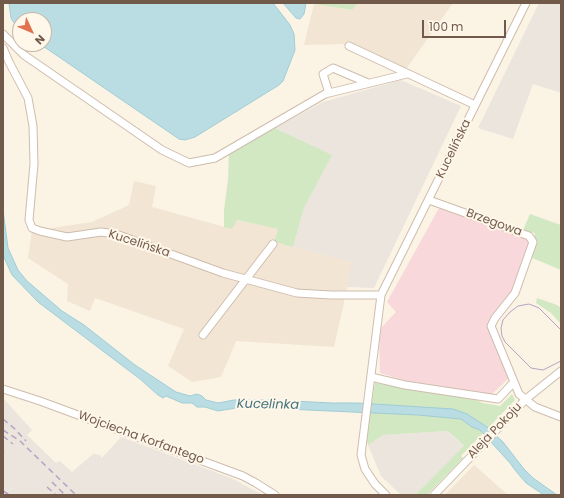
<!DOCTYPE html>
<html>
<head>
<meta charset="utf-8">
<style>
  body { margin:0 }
  #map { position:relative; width:564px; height:498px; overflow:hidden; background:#fbf3e4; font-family:Poppins,sans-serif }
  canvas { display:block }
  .frame { position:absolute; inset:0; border:4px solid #725a4b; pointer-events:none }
  .north { position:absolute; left:12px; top:12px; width:40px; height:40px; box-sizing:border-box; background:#fef7ea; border:1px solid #c6b8aa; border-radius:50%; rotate:134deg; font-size:11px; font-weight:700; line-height:16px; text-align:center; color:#725a4b }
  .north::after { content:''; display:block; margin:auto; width:14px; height:18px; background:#e0724f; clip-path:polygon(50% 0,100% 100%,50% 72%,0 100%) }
  .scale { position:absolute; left:422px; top:20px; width:84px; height:18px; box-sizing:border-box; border:2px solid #725a4b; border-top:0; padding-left:5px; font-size:12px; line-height:14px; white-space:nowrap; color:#725a4b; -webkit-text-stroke:3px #fef7ea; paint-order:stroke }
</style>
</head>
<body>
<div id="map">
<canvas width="564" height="498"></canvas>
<div class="frame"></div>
<div class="north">N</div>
<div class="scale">100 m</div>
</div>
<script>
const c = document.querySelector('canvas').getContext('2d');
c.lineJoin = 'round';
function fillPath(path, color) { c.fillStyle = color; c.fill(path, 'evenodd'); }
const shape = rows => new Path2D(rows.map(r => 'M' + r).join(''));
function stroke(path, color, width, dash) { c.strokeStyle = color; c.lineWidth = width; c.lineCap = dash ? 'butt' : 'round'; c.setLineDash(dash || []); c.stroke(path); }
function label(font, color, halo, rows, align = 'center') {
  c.font = font + ' Poppins,sans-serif'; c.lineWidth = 4; c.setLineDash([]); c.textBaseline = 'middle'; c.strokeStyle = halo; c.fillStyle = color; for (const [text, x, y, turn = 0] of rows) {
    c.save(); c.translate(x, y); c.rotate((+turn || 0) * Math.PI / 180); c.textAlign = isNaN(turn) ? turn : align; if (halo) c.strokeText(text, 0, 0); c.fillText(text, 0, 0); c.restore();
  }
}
const residential = shape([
  [359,3,453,3,406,69,343,44,304,45,314,4,351,10],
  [134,181,156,186,152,207,232,229,236,220,279,229,274,242,353,262,334,347,236,341,221,377,192,382,168,366,184,329,95,298,90,311,67,301,68,284,28,258,32,231,92,222,129,205],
  [474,465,508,495,445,495]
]);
const industrial = shape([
  [539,3,561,3,561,93,533,84,513,139,478,128],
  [401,80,461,106,374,288,347,287,352,262,293,247,304,208,331,155,275,128,323,102],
  [3,398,32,430,27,435,56,463,60,461,72,472,93,454,100,455,102,458,121,437,231,478,263,495,3,495],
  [448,431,464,447,415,495,401,495,381,476,368,445,383,435]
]);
const medical = shape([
  [439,208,526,238,529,243,513,292,488,326,509,378,491,395,407,381,380,373,379,330,396,312,387,302]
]);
const green = shape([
  [314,3,358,3,352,10,314,4],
  [275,128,332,155,304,208,293,247,274,242,278,229,237,220,232,229,224,227,224,210,228,179,229,154],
  [530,214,561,225,561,270,530,257,535,233,523,230],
  [537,298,557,305,561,308,561,324,551,313,536,303],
  [375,383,471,398,483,403,500,406,512,394,515,400,461,456,463,458,427,495,415,495,464,446,448,431,383,435,368,445,366,436]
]);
const water = shape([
  [9,3,273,3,290,25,294,34,295,50,283,81,279,85,195,137,185,140,179,139,40,44,44,44,44,20,20,20,20,28,16,26,11,18,9,3],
  [283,3,306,3,304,14,300,19,296,18,283,3],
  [3,210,8,248,18,270,27,281,62,311,84,325,135,365,176,392,190,396,197,394,202,396,206,400,218,403,234,400,273,400,332,403,358,403,453,409,467,414,487,427,503,442,524,469,533,478,557,495,544,495,526,483,515,470,510,463,480,430,472,427,461,419,418,415,242,407,218,411,205,407,197,407,192,403,182,403,166,396,163,398,158,395,140,379,38,302,12,275,3,255,3,210]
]);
const minor = shape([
  [3,34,24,55,162,150,189,163,215,158,325,94,407,74],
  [349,46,475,105],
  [3,48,9,62,28,98,33,126,34,164,29,220,32,228,40,231,67,237,101,232,116,234,223,273,297,293,331,295,381,295],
  [329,93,323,74,333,68,368,83],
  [429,200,529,236,533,242,515,293,495,318,491,326,519,394,535,407,561,417],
  [203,335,273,244],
  [371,377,405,385,498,399,513,383],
  [3,389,40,401,243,476,256,483,275,495],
  [386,495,375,484,365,469,361,455,381,295,526,3],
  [434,495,526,399,561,371]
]);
const tram = shape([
  [561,330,539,308,529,304,518,306,510,312,503,320,501,328,502,336,505,342,531,368,543,370,561,361]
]);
const rail = shape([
  [3,419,15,429,26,441],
  [3,430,20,441,76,495],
  [3,436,13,444],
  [3,452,4,453],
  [52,482,65,495],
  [47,487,56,495],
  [3,491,10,495]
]);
const streetNames = [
  ["Kucelińska",454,149,-64],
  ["Brzegowa",494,223,20],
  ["Kucelińska",139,244,18],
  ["Aleja Pokoju",495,431,-46],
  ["Wojciecha Korfantego",141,438,20]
];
const waterNames = [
  ["Kucelinka",268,405,1]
];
fillPath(residential, '#f2e5d3');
fillPath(industrial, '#ebe5de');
fillPath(medical, '#f9d8db');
fillPath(green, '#d2e8c3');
fillPath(water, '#badde4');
stroke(water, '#a0ccd5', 1);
stroke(minor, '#cebdae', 9);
stroke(minor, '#fff', 7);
stroke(tram, '#b6a3c4', 1);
stroke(rail, '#b6a3c4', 1.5, [6, 4]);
label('12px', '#725a4b', '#fef7ea', streetNames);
label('italic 13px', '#43737e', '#fef7ea', waterNames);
</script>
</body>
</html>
